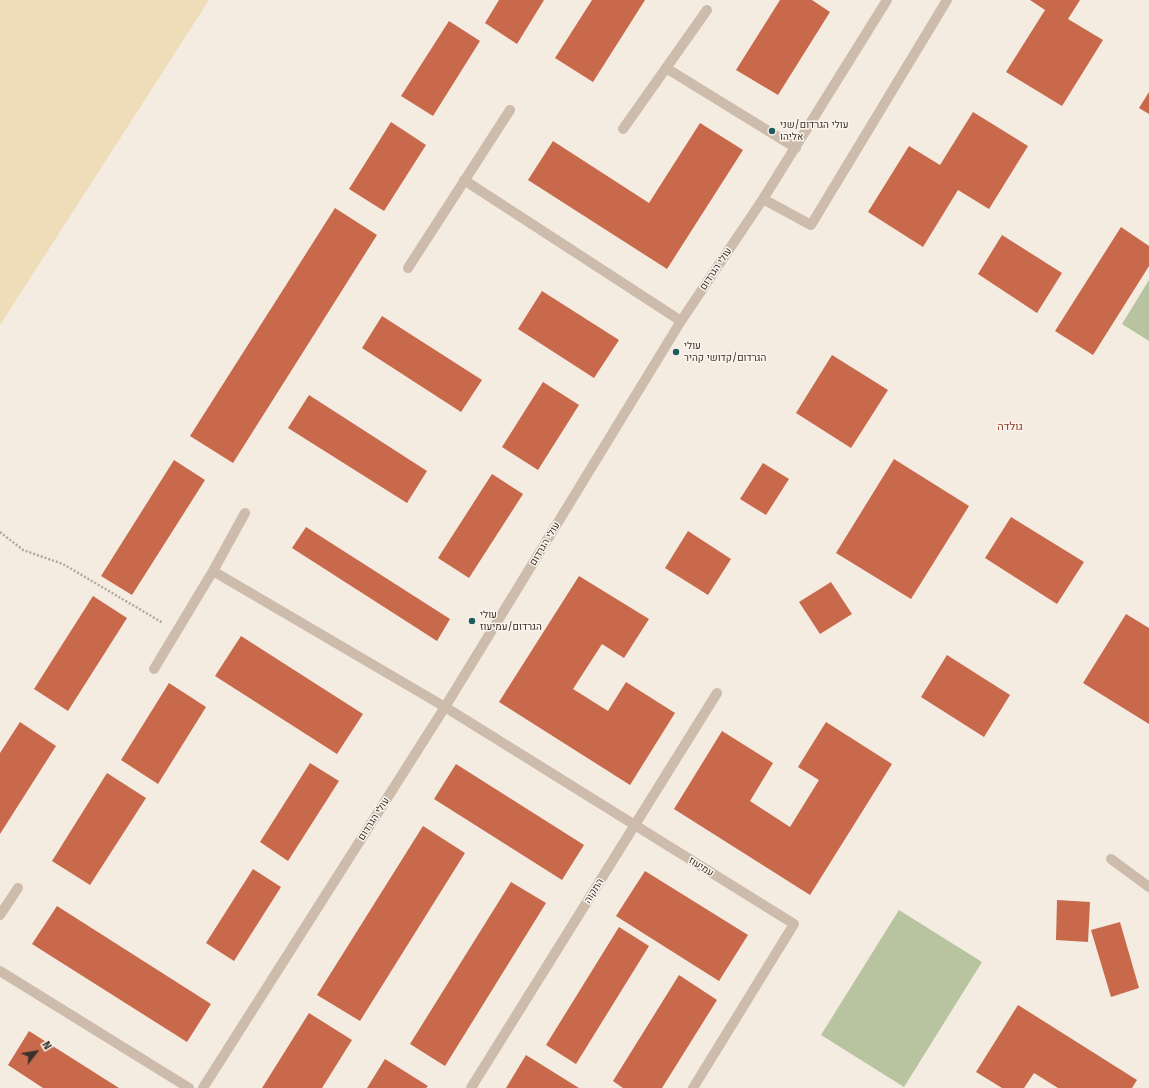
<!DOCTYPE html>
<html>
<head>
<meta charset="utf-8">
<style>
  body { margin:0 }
  #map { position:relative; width:1149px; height:1088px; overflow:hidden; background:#f4ebe1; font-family:"Fira Sans",sans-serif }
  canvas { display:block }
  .north { position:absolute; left:16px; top:1032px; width:40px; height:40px; -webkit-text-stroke:3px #fbf5ee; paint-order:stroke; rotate:59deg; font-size:11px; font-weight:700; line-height:16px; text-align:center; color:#3b302b }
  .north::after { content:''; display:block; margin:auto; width:14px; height:18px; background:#3b302b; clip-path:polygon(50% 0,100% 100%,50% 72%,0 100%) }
</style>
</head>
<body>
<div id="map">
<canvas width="1149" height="1088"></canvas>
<div class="north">N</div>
</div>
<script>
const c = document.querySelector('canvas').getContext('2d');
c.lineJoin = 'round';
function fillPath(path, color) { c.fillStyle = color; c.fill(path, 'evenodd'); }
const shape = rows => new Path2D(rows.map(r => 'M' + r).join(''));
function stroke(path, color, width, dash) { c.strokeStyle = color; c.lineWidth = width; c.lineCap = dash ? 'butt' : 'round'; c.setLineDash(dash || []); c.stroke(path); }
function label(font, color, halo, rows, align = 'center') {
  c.font = font + ' "Fira Sans",Heebo,sans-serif'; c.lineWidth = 3; c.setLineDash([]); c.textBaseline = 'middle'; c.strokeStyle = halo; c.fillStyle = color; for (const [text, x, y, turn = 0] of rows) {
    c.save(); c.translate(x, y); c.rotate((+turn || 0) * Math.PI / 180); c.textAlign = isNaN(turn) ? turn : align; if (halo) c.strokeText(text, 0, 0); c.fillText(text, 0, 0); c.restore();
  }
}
const green = shape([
  [1149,280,1149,341,1122,324],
  [899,910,982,962,904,1087,821,1035]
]);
const sand = shape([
  [0,0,209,0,0,325]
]);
const building = shape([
  [499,0,544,0,517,44,485,23],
  [592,0,645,0,593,82,555,58],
  [780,0,812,0,830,12,778,95,736,70],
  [1030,0,1080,0,1068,19,1103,40,1062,106,1006,72,1045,10],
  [449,21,480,41,433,116,401,96],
  [1149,92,1149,114,1139,108],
  [973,112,1028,146,989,209,958,190,923,247,868,212,909,146,940,165],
  [391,122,426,145,384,211,349,189],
  [700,123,743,150,667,269,528,180,553,141,649,203],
  [335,208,377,235,233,463,190,436],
  [1121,227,1149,246,1149,266,1093,355,1055,331],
  [1002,235,1062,273,1037,313,978,274],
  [542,291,619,340,594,378,518,329],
  [382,316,482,380,461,412,362,348],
  [832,355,888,390,851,448,796,413],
  [543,382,579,405,538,470,502,447],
  [309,395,427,471,407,503,288,428],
  [894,459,969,506,911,599,836,553],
  [174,460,205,480,132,595,101,576],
  [763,463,789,479,766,515,740,499],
  [492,474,523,494,469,578,438,558],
  [1011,517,1084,562,1057,604,985,558],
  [306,527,450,619,437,641,292,548],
  [688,531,731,559,708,595,665,568],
  [579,576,649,619,624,658,602,644,573,689,608,711,626,682,675,713,630,785,499,702],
  [831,582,852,614,820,634,799,602],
  [93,596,127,618,68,711,34,689],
  [1126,614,1149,628,1149,724,1083,683],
  [241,636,363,714,337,754,215,676],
  [947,655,1010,695,984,737,921,697],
  [169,683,206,707,158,784,121,760],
  [20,722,56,746,0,834,0,753],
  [826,722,892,764,810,895,674,809,722,731,773,763,750,801,790,827,819,780,798,767],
  [310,763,339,781,288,861,260,842],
  [456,764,584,845,562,880,434,799],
  [107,773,146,798,90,885,52,861],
  [423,826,465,853,360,1021,317,995],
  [253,869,281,887,234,961,206,943],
  [645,871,748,935,719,981,616,916],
  [511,882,546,903,445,1066,410,1044],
  [1057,900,1090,902,1088,942,1056,940],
  [57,906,211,1004,187,1042,32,944],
  [1120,922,1139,988,1111,997,1091,930],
  [619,927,649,946,576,1064,546,1045],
  [679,975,717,1000,662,1088,623,1088,613,1081],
  [1018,1005,1137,1080,1132,1088,1058,1088,1034,1073,1024,1088,1002,1088,976,1072],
  [309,1013,352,1040,322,1088,262,1088],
  [29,1031,119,1088,43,1088,8,1065],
  [526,1055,579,1088,506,1088],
  [385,1059,428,1086,426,1088,367,1088]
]);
const path = shape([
  [0,532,23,550,63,564,163,623]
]);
const minor = shape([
  [666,68,796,148],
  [623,129,707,10],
  [464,180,681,321],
  [763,199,811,225,947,0],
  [408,268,510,110],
  [213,571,445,707,794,924,693,1088],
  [154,669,213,571,245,513],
  [1111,859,1149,887],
  [0,915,18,888],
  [0,971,189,1088],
  [203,1088,445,707,681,321,763,199,887,0],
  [471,1088,717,693]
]);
const markers = [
  [772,131,4,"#1f5a5e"],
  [676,352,4,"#1f5a5e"],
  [472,621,4,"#1f5a5e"]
];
const poiNames = [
  ["עולי הגרדום/שני",780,125],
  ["אליהו",780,137],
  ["עולי",684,346],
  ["הגרדום/קדושי קהיר",684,358],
  ["עולי",480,615],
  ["הגרדום/עמיעוז",480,627]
];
const streetNames = [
  ["עולי הגרדום",716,269,-56],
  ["עולי הגרדום",545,544,-59],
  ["עולי הגרדום",374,819,-57],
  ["עמיעוז",701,867,32],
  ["התקוה",594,891,-58]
];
const neighbourhoodNames = [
  ["גולדה",1010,427]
];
fillPath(green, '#b8c4a0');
fillPath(sand, '#efdcb8');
fillPath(building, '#c8694b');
stroke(path, '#b9a596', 2.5, [2, 2]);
stroke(minor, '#cdbbac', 10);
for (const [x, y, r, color] of markers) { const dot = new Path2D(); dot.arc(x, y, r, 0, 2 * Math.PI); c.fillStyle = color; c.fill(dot); stroke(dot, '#fbf5ee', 1.5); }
label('10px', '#3b302b', '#fbf5ee', poiNames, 'left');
label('10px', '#3b302b', '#fbf5ee', streetNames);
label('11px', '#8c3b22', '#fbf5ee', neighbourhoodNames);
</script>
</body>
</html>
